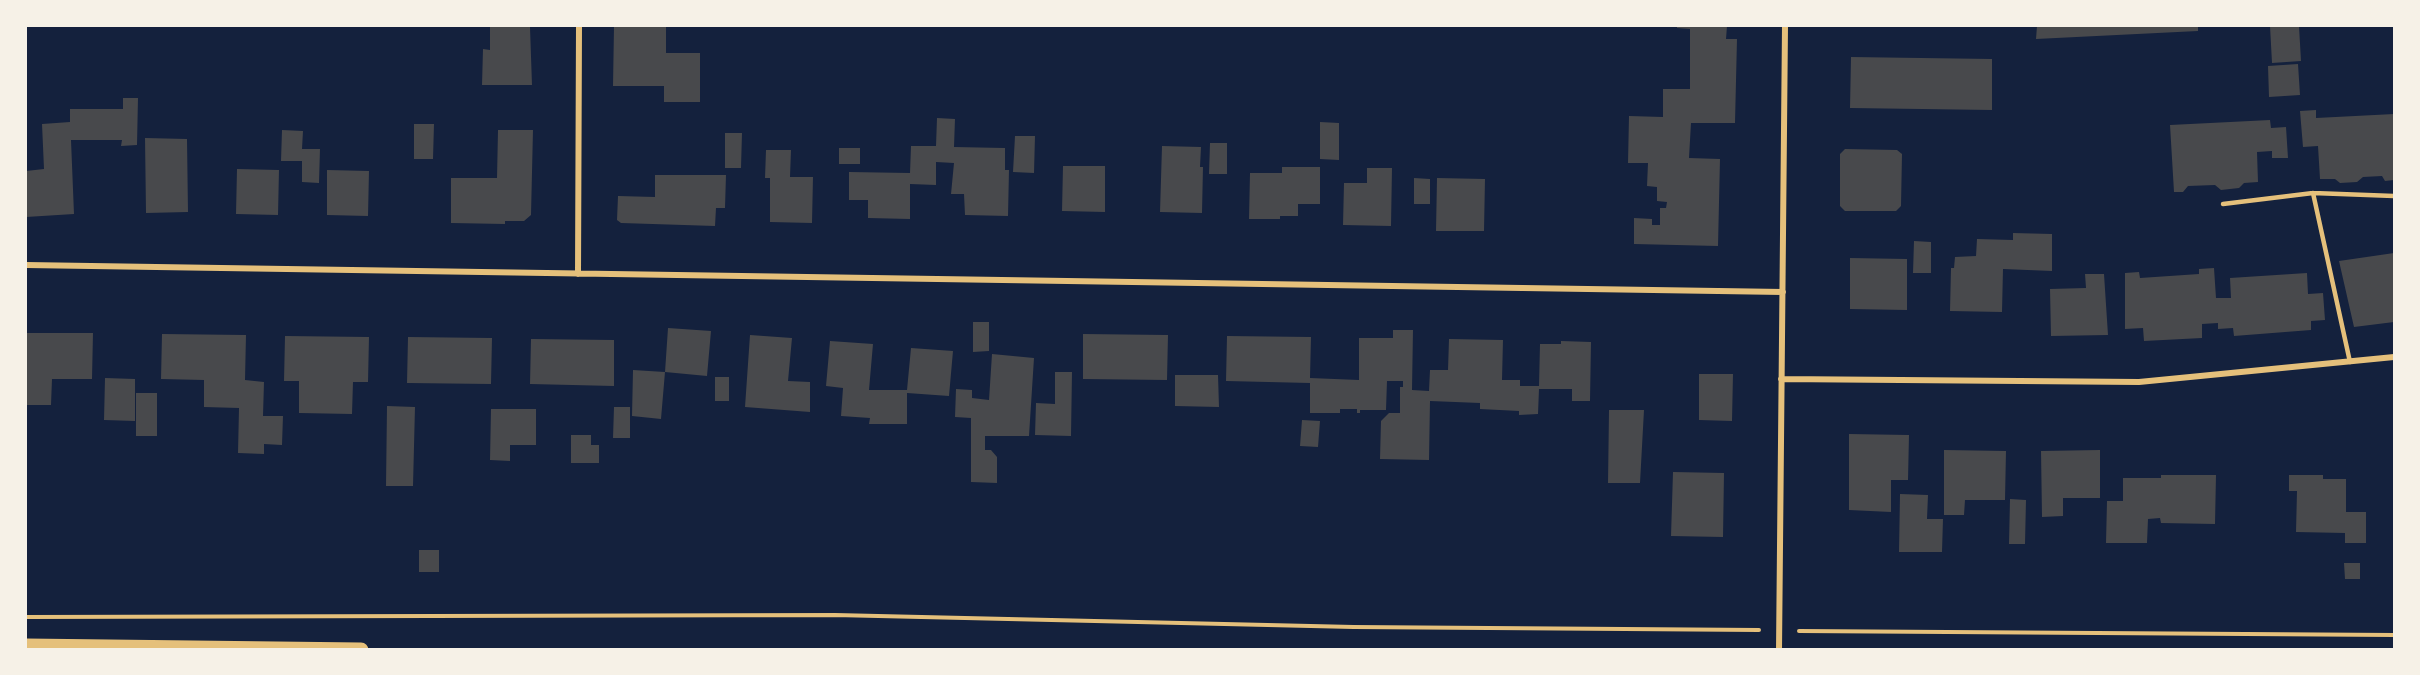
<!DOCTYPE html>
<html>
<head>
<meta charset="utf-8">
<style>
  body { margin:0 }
  #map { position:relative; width:2420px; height:675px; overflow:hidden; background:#14213d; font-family:"PT Sans",sans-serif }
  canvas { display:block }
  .frame { position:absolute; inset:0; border:27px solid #f6f1e7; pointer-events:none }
</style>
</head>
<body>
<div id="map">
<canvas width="2420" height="675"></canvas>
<div class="frame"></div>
</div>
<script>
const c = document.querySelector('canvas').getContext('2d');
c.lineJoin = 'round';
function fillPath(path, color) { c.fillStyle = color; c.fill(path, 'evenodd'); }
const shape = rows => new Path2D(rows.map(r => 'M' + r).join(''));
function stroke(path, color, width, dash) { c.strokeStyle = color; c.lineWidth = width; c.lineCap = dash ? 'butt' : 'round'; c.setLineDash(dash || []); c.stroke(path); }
const building = shape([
  [490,26,530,27,532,85,482,85,483,49,490,50],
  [614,26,666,26,666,53,700,53,700,102,664,102,664,86,613,86],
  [1677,26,1727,26,1726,39,1737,39,1735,123,1691,123,1689,158,1720,159,1718,246,1634,244,1634,218,1652,219,1652,225,1660,225,1660,208,1666,208,1667,202,1657,201,1657,187,1647,186,1648,163,1628,163,1629,116,1663,117,1663,89,1690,89,1690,29,1677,28],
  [2037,26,2198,26,2198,31,2036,39],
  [2270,26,2299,26,2301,61,2272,63],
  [1851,57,1992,59,1992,110,1850,108],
  [2298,64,2300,95,2269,97,2268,66],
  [123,98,138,98,137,145,121,146,122,140,71,140,74,214,26,217,26,171,44,169,42,124,70,122,70,109,123,109],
  [2316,110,2316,118,2394,114,2394,180,2385,181,2382,176,2363,177,2357,182,2340,183,2335,179,2320,179,2318,146,2303,147,2300,111],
  [937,118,955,119,954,147,1005,148,1005,170,1009,170,1008,216,965,215,964,194,951,194,954,163,936,162,936,185,910,184,910,219,868,218,868,200,849,200,849,172,910,173,911,146,936,146],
  [2270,120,2271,128,2286,127,2288,158,2272,158,2272,151,2257,152,2258,182,2244,183,2239,188,2221,190,2215,185,2188,186,2183,192,2174,192,2170,125],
  [1320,122,1339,123,1339,160,1320,159],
  [414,124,434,124,433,159,414,159],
  [282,130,303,131,302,149,320,149,319,183,302,182,302,161,281,161],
  [498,130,533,130,531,215,524,221,505,221,505,224,451,223,451,178,497,178],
  [725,133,742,133,741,168,725,168],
  [1015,136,1035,136,1034,173,1013,172],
  [145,138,187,139,188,212,146,213],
  [1210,143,1227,143,1227,174,1209,174],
  [1162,146,1201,147,1200,167,1203,167,1202,213,1160,212],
  [839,148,860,148,860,164,839,164],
  [1845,149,1897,150,1902,154,1901,206,1896,211,1845,211,1840,206,1840,154],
  [766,150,791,150,790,177,813,177,812,223,770,222,770,178,765,178],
  [1063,166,1105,166,1105,212,1062,211],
  [1282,167,1320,167,1320,204,1298,204,1298,216,1280,216,1280,219,1249,219,1250,173,1282,173],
  [1367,168,1392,168,1391,226,1343,225,1344,183,1367,183],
  [237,169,279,170,278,215,236,214],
  [327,170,369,171,368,216,327,215],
  [655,175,726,175,725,208,716,208,715,226,621,223,617,220,618,196,655,197],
  [1414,178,1430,179,1430,204,1414,204],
  [1437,178,1485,179,1484,231,1436,231],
  [2013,233,2052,234,2052,271,2003,269,2002,312,1950,311,1951,268,1954,268,1955,257,1976,256,1977,239,2013,240],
  [1914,241,1931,242,1931,273,1913,273],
  [2394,253,2394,322,2354,327,2339,261],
  [1850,258,1907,259,1907,310,1850,309],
  [2214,268,2216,298,2231,298,2230,278,2307,273,2308,294,2323,293,2325,320,2311,321,2311,330,2234,336,2233,328,2218,329,2218,323,2202,324,2202,338,2144,341,2143,328,2125,329,2125,273,2139,272,2140,278,2199,274,2199,269],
  [2085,274,2104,274,2108,335,2051,336,2050,289,2086,288],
  [973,322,989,322,989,351,973,352],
  [668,328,711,331,707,376,665,372],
  [1393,330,1413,330,1412,390,1429,391,1430,370,1448,370,1449,339,1503,340,1502,380,1520,380,1520,386,1539,386,1540,344,1561,344,1561,341,1591,342,1590,401,1572,401,1572,389,1539,389,1538,414,1519,415,1519,411,1480,409,1480,403,1430,401,1429,460,1380,459,1381,421,1389,413,1400,413,1400,387,1403,387,1403,381,1387,381,1386,410,1360,410,1360,413,1357,413,1357,409,1340,409,1340,413,1310,413,1310,383,1226,381,1227,336,1311,337,1310,378,1359,380,1359,338,1393,338],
  [26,333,93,333,92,379,52,379,51,405,26,405],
  [162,334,246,335,245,380,264,382,263,416,283,416,282,445,264,444,264,454,238,453,239,408,204,407,204,380,161,379],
  [1083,334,1168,335,1167,380,1083,379],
  [750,335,792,338,788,381,810,382,810,412,745,407],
  [285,336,369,337,368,382,353,382,352,414,299,413,299,381,284,381],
  [408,337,492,338,491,384,407,383],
  [531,339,614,340,614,386,530,384],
  [830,341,873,344,869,390,907,390,911,348,953,351,949,396,907,393,907,424,869,424,870,418,841,416,843,388,826,386],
  [992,354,1034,358,1029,436,985,436,985,450,991,450,997,457,997,483,971,482,971,418,955,417,956,389,972,390,972,398,989,400],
  [633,370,665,372,661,419,632,416],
  [1055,372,1072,372,1071,436,1035,435,1036,403,1055,404],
  [1699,374,1733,374,1732,421,1699,420],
  [1175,375,1218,375,1219,407,1175,406],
  [715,377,729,377,729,401,715,401],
  [105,378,135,379,135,421,104,420],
  [136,393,157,393,157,436,136,436],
  [387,406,415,407,413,486,386,486],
  [614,407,630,407,630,438,613,438],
  [491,409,536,409,536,445,510,445,510,461,490,460],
  [1609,410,1644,410,1640,483,1608,483],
  [1302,420,1320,421,1318,447,1300,446],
  [1849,434,1909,435,1908,480,1891,480,1891,512,1849,510],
  [571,435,591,435,591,445,599,445,599,463,571,463],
  [1944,450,2006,451,2005,500,1965,500,1964,515,1944,515],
  [2100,450,2100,498,2063,498,2063,516,2042,517,2041,451],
  [1673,472,1724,473,1723,537,1671,536],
  [2161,475,2216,475,2215,524,2161,523,2160,518,2148,519,2147,543,2106,543,2107,501,2123,501,2123,478,2161,478],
  [2289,475,2323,475,2323,479,2346,479,2346,512,2366,512,2366,543,2345,543,2345,533,2296,532,2297,491,2289,491],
  [1900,494,1928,495,1927,519,1943,519,1942,552,1899,552],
  [2010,499,2026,500,2025,544,2009,544],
  [419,550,439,550,439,572,419,572],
  [2344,563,2360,563,2360,579,2345,579]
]);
const path = shape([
  [26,617,835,615,1354,627,1759,630],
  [1799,631,2394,635]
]);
const service = shape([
  [2313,193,2350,362],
  [2223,204,2313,193,2394,196]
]);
const minor = shape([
  [26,265,1783,292],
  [578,274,579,26],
  [1781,379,2139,382,2394,357],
  [1779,650,1785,26]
]);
const primary = shape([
  [26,646,361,650]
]);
fillPath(building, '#48494c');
stroke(path, '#e5c07b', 4);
stroke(service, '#e5c07b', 4.5);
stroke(minor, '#e5c07b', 6);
stroke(primary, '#e5c07b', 15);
</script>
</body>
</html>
